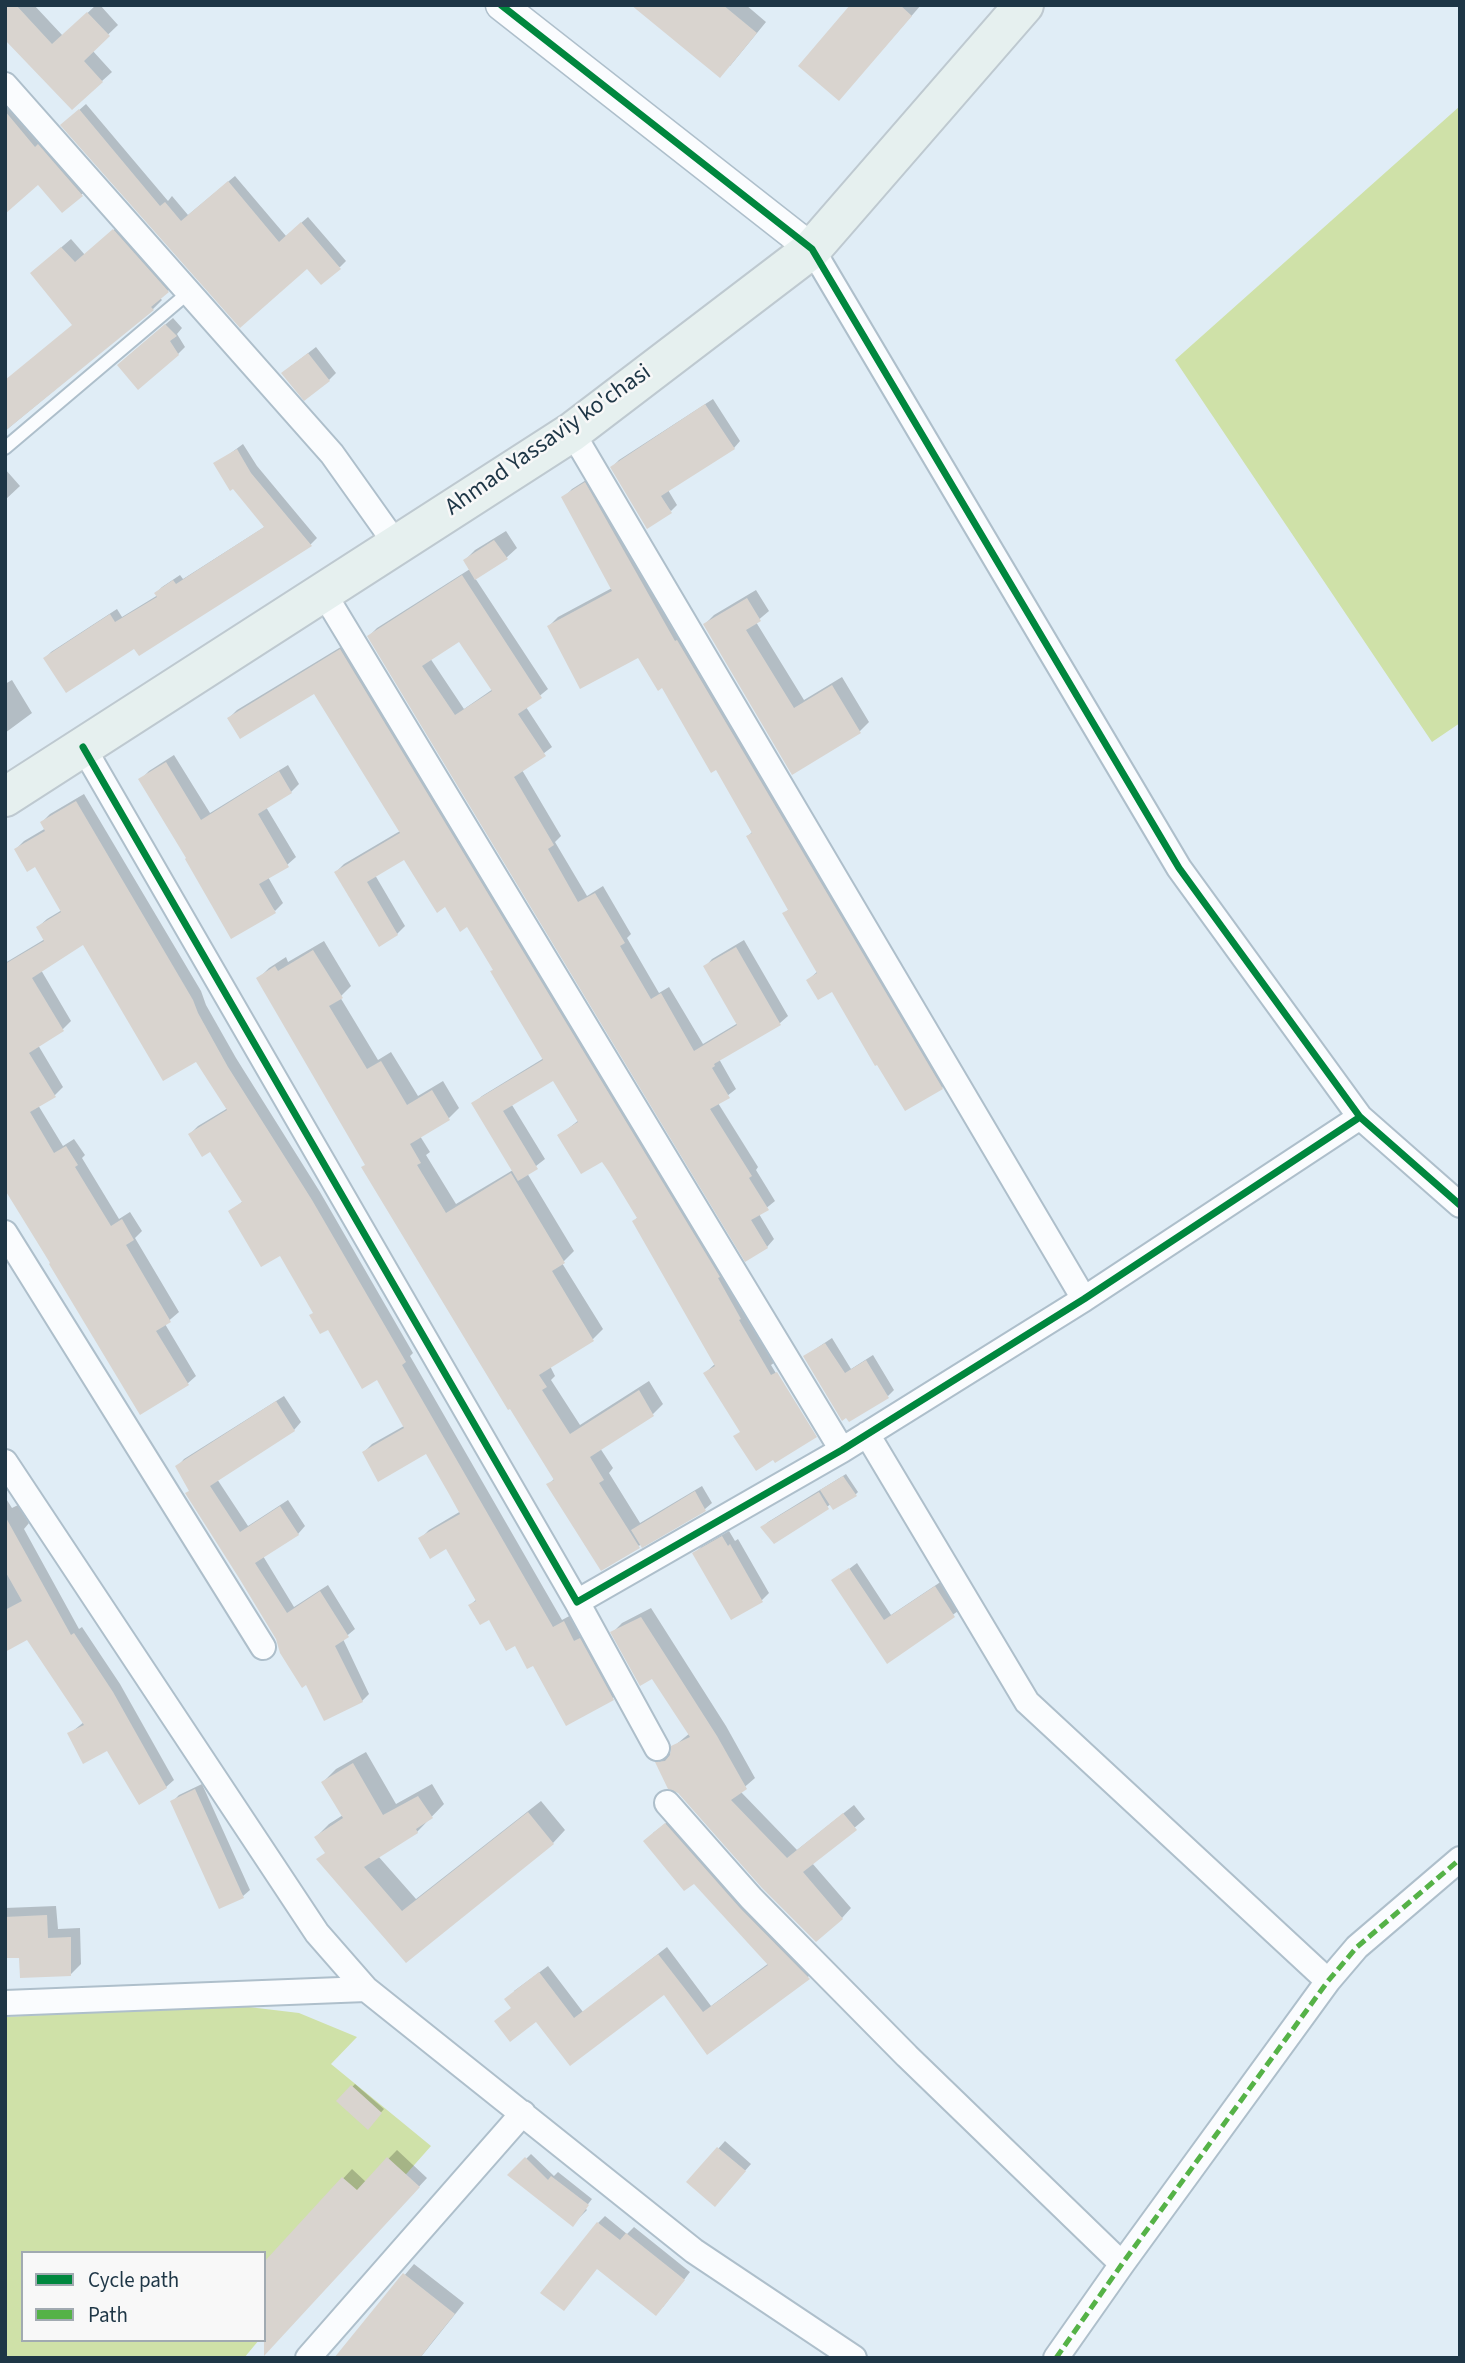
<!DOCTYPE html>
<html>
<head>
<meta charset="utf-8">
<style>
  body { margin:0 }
  #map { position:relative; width:1465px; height:2363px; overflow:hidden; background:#e0edf6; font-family:"Source Sans 3",sans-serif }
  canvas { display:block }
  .frame { position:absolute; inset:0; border:7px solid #1e3646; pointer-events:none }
  .legend { position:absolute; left:21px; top:2251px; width:245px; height:91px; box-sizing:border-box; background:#f8f8f8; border:2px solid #a1aab1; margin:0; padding:9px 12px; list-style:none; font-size:21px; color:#1e3646 }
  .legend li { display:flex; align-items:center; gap:14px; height:35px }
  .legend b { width:35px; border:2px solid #a1aab1 }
</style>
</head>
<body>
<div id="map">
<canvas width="1465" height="2363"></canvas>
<div class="frame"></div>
<ul class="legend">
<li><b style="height:9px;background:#00873e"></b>Cycle path</li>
<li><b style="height:9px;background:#55b247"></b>Path</li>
</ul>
</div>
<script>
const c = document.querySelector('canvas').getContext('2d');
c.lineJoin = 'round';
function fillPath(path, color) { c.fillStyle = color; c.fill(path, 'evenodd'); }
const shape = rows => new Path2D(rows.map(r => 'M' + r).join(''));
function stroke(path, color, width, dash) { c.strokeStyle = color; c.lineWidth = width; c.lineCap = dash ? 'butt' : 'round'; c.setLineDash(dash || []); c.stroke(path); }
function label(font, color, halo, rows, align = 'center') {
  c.font = font + ' "Source Sans 3",sans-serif'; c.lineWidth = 5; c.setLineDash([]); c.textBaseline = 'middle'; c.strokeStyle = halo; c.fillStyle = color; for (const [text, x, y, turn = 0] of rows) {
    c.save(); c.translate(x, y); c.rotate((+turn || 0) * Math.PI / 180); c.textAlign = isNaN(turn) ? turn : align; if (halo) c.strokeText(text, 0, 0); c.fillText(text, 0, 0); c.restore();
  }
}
const green = shape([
  [1460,106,1460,723,1432,742,1175,360],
  [232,2005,299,2013,357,2037,331,2064,431,2146,264,2335,264,2253,23,2253,23,2340,259,2340,244,2358,5,2358,5,2017]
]);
const shadow = shape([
  [5,5,34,5,63,36,96,5,100,5,118,25,92,50,112,72,102,81,5,37],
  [634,5,746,5,766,22,730,66],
  [853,5,921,5,849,88],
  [5,99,90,187,63,211,38,182,5,175],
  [86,104,168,201,172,196,188,215,235,176,286,236,308,217,346,261,340,267,307,266,240,325,69,119],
  [123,222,177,282,160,298,162,300,153,309,5,431,5,386,74,324,42,264,71,239,85,255],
  [173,318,182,328,177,334,185,347,178,354,126,358],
  [316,347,336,373,329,380,290,367],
  [713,399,740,441,734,448,668,490,677,505,671,511,612,467,619,460],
  [243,444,257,466,317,538,310,545,135,646,45,658,51,652,117,609,122,617,158,595,156,593,162,587,180,575,183,579,266,526,216,464],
  [5,469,20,486,5,500],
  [594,475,950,1079,942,1088,832,989,808,980,818,971,784,914,790,908,748,836,753,831,716,768,663,685,639,656,549,626,558,617,612,588,563,498,572,489],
  [506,531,517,548,506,558,475,578,548,689,526,707,552,747,522,770,561,836,555,842,587,896,603,886,631,934,627,938,659,993,669,987,703,1044,738,1023,705,967,712,959,744,940,788,1016,780,1023,719,1059,736,1089,718,1103,758,1167,756,1170,775,1201,759,1214,774,1239,767,1247,369,636,377,628,470,569,465,560,475,550],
  [460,639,493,689,464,709,430,658],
  [756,590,769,611,756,622,804,700,842,677,869,722,860,731,792,773,705,624,714,615],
  [349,642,824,1427,817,1434,774,1363,771,1365,814,1436,742,1431,705,1373,716,1363,634,1221,638,1217,602,1160,560,1135,579,1120,553,1078,512,1105,545,1159,527,1173,574,1251,562,1263,603,1329,593,1339,550,1366,555,1376,551,1380,580,1425,649,1381,663,1404,653,1414,600,1448,613,1468,609,1473,640,1523,702,1486,712,1503,705,1509,642,1545,641,1544,639,1546,548,1485,555,1478,366,1164,259,978,269,968,286,957,288,962,324,941,351,986,340,997,378,1060,391,1052,418,1096,443,1081,459,1108,449,1118,420,1136,430,1152,426,1155,456,1204,513,1170,474,1103,482,1096,544,1058,468,925,446,905,405,857,375,875,405,926,397,934,336,872,344,864,400,831,315,692,229,718,237,710],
  [12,680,32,713,5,733,5,684],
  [174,755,210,813,288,765,299,784,291,792,266,807,296,857,287,865,268,877,283,903,275,911,141,779,149,771],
  [84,794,201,991,206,1005,236,1058,320,1192,413,1353,410,1356,562,1620,573,1614,621,1690,613,1698,534,1664,490,1618,470,1605,477,1599,447,1547,421,1538,429,1530,461,1511,426,1452,364,1452,372,1444,404,1426,377,1378,315,1312,281,1254,230,1212,243,1201,211,1150,190,1134,198,1126,228,1108,197,1060,83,942,41,970,71,1021,63,1029,38,1045,63,1087,55,1095,38,1105,63,1146,74,1139,85,1155,82,1158,119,1219,130,1212,142,1231,135,1238,179,1312,165,1324,196,1376,187,1384,5,1187,5,963,45,939,38,927,47,919,62,910,36,865,16,849,24,841,46,828,42,822,50,814],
  [832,1338,851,1369,873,1355,894,1390,888,1396,805,1356],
  [284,1396,301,1422,294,1430,217,1479,248,1526,288,1500,305,1526,298,1534,263,1556,294,1607,328,1585,355,1629,343,1639,369,1694,362,1701,307,1683,277,1638,177,1467,184,1459],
  [846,1474,858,1492,856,1494,831,1504,774,1542,763,1527,768,1522],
  [5,1497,12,1508,18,1505,29,1523,24,1529,79,1629,82,1627,120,1684,174,1780,166,1787,108,1748,69,1734,84,1722,28,1638,5,1651],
  [729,1531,735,1541,738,1539,769,1593,762,1600,732,1618,694,1554,701,1547],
  [857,1563,891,1615,942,1581,961,1609,887,1661,833,1581],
  [651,1608,726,1726,755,1778,740,1791,797,1850,854,1805,865,1819,812,1863,851,1908,842,1918,657,1763,666,1754,672,1753,673,1747,690,1733,652,1677,613,1632,622,1623],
  [366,1752,396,1804,432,1784,444,1804,417,1832,378,1856,416,1899,541,1801,565,1830,553,1843,406,1961,316,1837,329,1824,343,1815,323,1782,336,1769],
  [202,1784,250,1890,243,1896,172,1802,179,1795],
  [674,1817,817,1970,708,2052,664,1993,570,2064,536,2020,513,2007,514,1991,548,1966,583,2012,667,1947,711,2006,769,1963,653,1833],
  [56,1906,58,1929,80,1928,81,1964,71,1974,21,1956,5,1957,5,1908],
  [355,2084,384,2109,368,2127,339,2101],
  [725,2141,751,2164,721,2198,689,2182],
  [397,2150,427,2178,271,2347,264,2340,264,2264,352,2169,366,2182],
  [531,2154,554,2176,558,2172,592,2199,585,2208,587,2210,572,2225,510,2175],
  [605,2216,627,2234,634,2227,690,2272,663,2307,598,2223],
  [414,2264,464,2303,420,2358,335,2358]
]);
const building = shape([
  [5,5,16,5,52,44,87,12,110,36,84,61,103,82,72,110,5,40],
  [631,5,723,5,757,33,720,78],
  [850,5,900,5,912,16,839,101,798,66],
  [79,109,160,206,165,202,181,221,228,181,279,242,301,222,341,269,321,285,307,269,240,328,60,125],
  [5,111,35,147,38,144,83,196,62,213,38,185,5,214],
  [113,229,169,292,151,307,154,310,5,431,5,380,72,325,30,273,61,247,75,262],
  [165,324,177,336,170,341,179,355,138,390,117,365],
  [308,353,330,381,304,401,281,373],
  [705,404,735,449,661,496,672,513,647,529,610,467],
  [237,449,251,473,312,546,139,656,134,649,66,693,43,658,110,614,115,622,157,597,154,593,173,580,176,584,264,527,233,489,230,491,213,463],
  [585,482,675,641,677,640,943,1089,905,1111,877,1065,875,1066,832,992,818,1000,806,980,817,973,782,913,788,910,746,836,752,833,716,770,711,773,662,688,658,691,638,658,580,689,547,626,612,591,561,497],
  [494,540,508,559,475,580,463,560],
  [462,575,542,698,518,714,546,756,514,777,554,845,548,849,578,902,595,893,625,943,620,946,651,999,661,993,694,1051,737,1025,703,966,736,947,781,1025,714,1064,715,1066,712,1068,730,1098,710,1109,752,1176,749,1178,769,1210,751,1220,768,1248,745,1262,367,636],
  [459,642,492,691,455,715,422,666],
  [747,598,761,621,746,630,794,708,832,685,861,733,792,775,703,624],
  [340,649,720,1277,718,1278,741,1319,739,1320,771,1375,777,1372,817,1437,775,1463,773,1460,756,1471,733,1436,740,1432,703,1373,715,1366,632,1221,637,1218,609,1172,602,1162,581,1174,557,1135,578,1122,553,1081,503,1111,538,1169,518,1181,471,1103,543,1060,490,971,493,970,467,927,460,932,445,907,437,913,404,860,367,882,398,935,379,947,334,872,400,833,314,694,240,739,227,718],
  [166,762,201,820,279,771,292,793,258,814,289,867,259,884,276,913,231,939,185,859,186,858,138,779],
  [76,801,193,1000,198,1013,228,1067,312,1200,406,1362,402,1365,553,1627,564,1621,574,1641,580,1638,614,1700,566,1726,533,1666,527,1669,515,1646,506,1651,489,1620,480,1625,468,1605,476,1601,446,1549,430,1559,418,1538,460,1514,449,1494,426,1454,378,1482,362,1452,404,1428,377,1380,362,1389,328,1330,320,1334,309,1315,313,1313,280,1256,261,1267,228,1211,242,1202,210,1152,202,1157,188,1134,227,1110,196,1062,163,1081,83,945,32,978,64,1031,29,1053,56,1097,30,1112,54,1153,66,1146,78,1165,75,1167,111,1226,122,1219,134,1240,126,1245,171,1322,156,1331,189,1385,140,1415,49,1264,50,1263,5,1190,5,964,44,941,36,927,61,912,35,867,27,872,14,849,45,831,40,822],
  [313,950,343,998,329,1006,367,1069,381,1061,407,1105,432,1090,450,1120,410,1144,421,1163,417,1165,446,1213,511,1173,565,1263,552,1271,594,1341,539,1375,547,1387,542,1390,570,1434,639,1390,654,1416,590,1457,604,1480,599,1483,640,1548,601,1571,546,1484,554,1480,510,1409,508,1410,361,1167,365,1165,256,978,275,966,278,971],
  [825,1343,845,1373,866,1360,889,1398,849,1422,846,1418,842,1421,803,1356],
  [276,1401,295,1431,210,1486,240,1532,280,1506,299,1535,255,1563,287,1613,320,1591,349,1637,335,1646,363,1702,324,1721,306,1685,302,1688,280,1653,276,1639,239,1578,185,1493,189,1491,175,1466],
  [843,1476,857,1496,833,1510,820,1490],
  [695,1491,706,1511,642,1548,631,1530],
  [819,1492,829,1509,774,1544,760,1527],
  [5,1516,71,1635,74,1633,113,1692,167,1788,139,1805,107,1751,83,1764,67,1733,84,1725,27,1640,5,1652,5,1610,22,1601,5,1571],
  [722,1536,728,1546,730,1544,763,1602,731,1620,692,1553],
  [849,1568,884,1620,935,1586,955,1617,887,1664,831,1580],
  [641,1617,717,1736,747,1789,731,1800,787,1858,843,1813,857,1830,803,1872,843,1919,816,1942,762,1888,678,1793,668,1789,655,1762,665,1761,670,1755,671,1746,690,1737,652,1679,640,1686,610,1632],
  [353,1763,383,1815,418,1796,433,1818,416,1829,418,1833,364,1867,402,1911,528,1812,554,1844,406,1963,316,1859,325,1853,314,1837,343,1818,321,1782],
  [195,1789,244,1898,219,1909,170,1801],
  [665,1823,740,1908,810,1979,707,2055,664,1995,570,2066,536,2022,510,2042,494,2021,511,2008,504,1999,539,1972,574,2018,658,1954,703,2012,768,1965,694,1884,684,1891,643,1841],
  [47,1915,48,1938,71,1937,71,1976,20,1978,19,1958,5,1958,5,1917],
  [351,2085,382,2113,368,2130,336,2101],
  [717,2147,746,2171,715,2207,686,2182],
  [387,2157,420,2187,264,2356,264,2262,342,2177,357,2190],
  [525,2157,548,2180,551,2176,589,2205,573,2227,507,2175],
  [597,2222,620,2240,626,2233,685,2280,656,2316,597,2269,564,2311,540,2293],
  [403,2273,455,2314,433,2341,420,2358,334,2358]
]);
const service = shape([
  [5,448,188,293]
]);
const minor = shape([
  [5,85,332,454,396,544],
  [812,249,1179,868,1360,1117,1460,1205],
  [572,432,1084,1299],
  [323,592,842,1450],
  [83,747,577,1602,842,1450,1084,1299,1360,1117],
  [5,1233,263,1647],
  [867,1434,1027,1702,1328,1981],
  [5,1462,317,1933,366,1989,694,2251,854,2358],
  [577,1602,657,1748],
  [667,1803,751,1898,907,2056,1122,2264],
  [5,2003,366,1989],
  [308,2358,523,2113],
  [1056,2358,1122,2264,1328,1981,1357,1947,1460,1859]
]);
const tertiary = shape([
  [501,5,812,249]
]);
const primary = shape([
  [5,797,572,432,812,249,1024,5]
]);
const quiet = shape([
  [1056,2358,1122,2264,1328,1981,1357,1947,1460,1859]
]);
const cycleway = shape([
  [501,5,812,249,1179,868,1360,1117,1460,1205],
  [83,747,577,1602,842,1450,1084,1299,1360,1117]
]);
const streetNames = [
  ["Ahmad Yassaviy ko'chasi",549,441,-35]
];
fillPath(green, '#cfe1a8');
fillPath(shadow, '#0003');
fillPath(building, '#d9d4cf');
stroke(service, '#aebfcb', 16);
stroke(minor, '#aebfcb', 28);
stroke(tertiary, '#aebfcb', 33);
stroke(primary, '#bec9d0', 42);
stroke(service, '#fafcfe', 12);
stroke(minor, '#fafcfe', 24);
stroke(tertiary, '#fafcfe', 30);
stroke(primary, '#e6f0ef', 38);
stroke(quiet, '#55b247', 5, [10, 5]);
stroke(cycleway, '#00873e', 7);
label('24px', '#1e3646', '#f8f8f8', streetNames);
</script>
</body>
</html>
